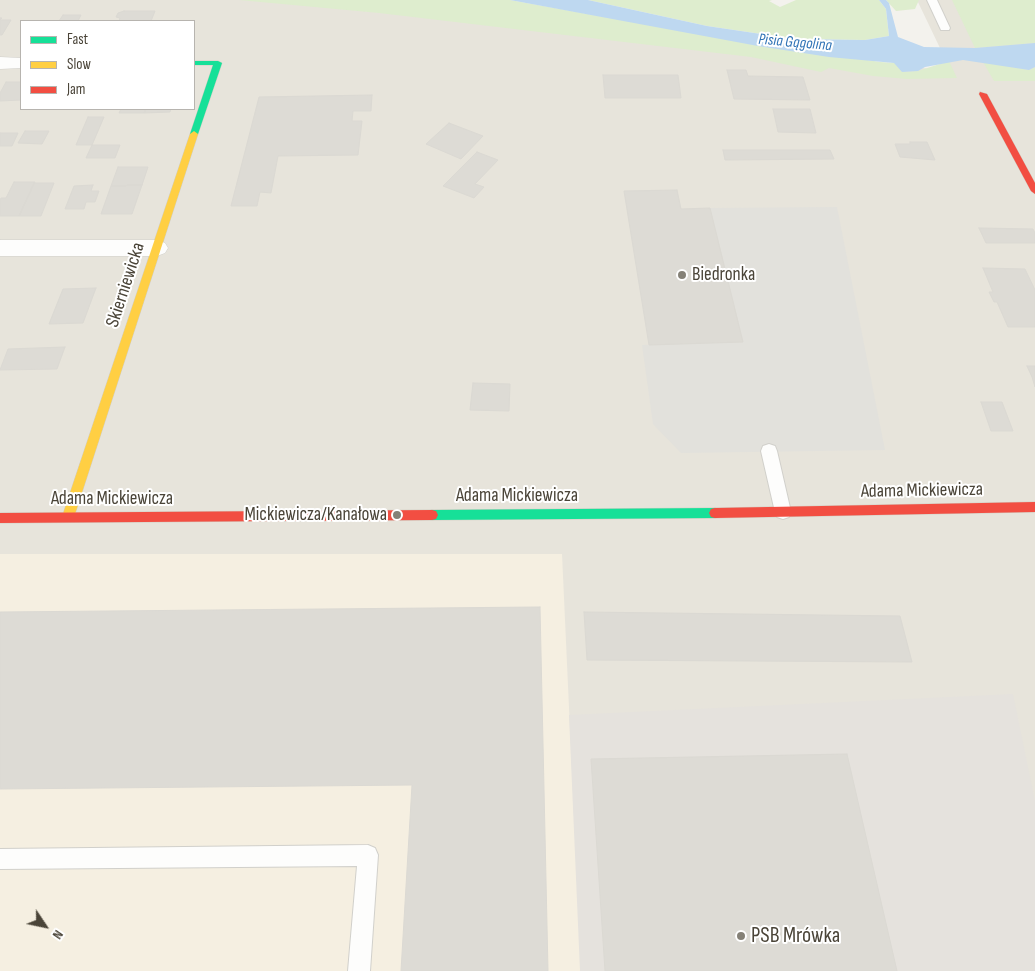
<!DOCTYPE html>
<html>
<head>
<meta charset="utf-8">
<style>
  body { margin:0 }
  #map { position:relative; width:1035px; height:971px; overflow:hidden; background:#f3f2ed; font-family:"Sofia Sans Condensed",sans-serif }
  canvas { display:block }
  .legend { position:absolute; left:20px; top:20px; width:175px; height:90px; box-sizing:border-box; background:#fff; border:1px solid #b7b4af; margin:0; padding:6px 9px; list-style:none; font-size:15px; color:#4a4438 }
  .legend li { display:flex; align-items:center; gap:10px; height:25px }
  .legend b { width:25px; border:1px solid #b7b4af }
  .north { position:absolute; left:20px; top:901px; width:50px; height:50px; -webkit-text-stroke:4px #fff; paint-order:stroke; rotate:124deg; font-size:14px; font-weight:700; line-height:20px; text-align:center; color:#4a4438 }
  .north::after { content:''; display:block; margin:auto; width:18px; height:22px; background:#4a4438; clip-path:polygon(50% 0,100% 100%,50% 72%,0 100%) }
</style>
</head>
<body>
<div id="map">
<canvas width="1035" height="971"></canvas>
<ul class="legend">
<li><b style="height:6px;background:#16e098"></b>Fast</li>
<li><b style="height:6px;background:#ffcf43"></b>Slow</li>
<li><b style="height:6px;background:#f24e42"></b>Jam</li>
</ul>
<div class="north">N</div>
</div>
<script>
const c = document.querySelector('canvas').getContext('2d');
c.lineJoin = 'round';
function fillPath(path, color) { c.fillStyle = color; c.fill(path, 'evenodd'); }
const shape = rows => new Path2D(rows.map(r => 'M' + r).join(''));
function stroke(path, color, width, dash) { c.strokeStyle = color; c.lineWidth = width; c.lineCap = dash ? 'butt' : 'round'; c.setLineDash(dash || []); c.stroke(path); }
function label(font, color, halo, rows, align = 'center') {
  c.font = font + ' "Sofia Sans Condensed",sans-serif'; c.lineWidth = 4; c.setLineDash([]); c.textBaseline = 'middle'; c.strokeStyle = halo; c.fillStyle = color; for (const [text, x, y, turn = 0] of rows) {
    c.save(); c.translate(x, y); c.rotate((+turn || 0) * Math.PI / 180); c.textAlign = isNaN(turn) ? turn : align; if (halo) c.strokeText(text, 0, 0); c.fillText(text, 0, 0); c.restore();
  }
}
const residential = shape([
  [0,0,248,0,545,28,951,71,917,0,1035,0,1035,971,0,971],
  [21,21,194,21,194,109,21,109]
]);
const commercial = shape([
  [0,554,562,554,581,971,0,971]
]);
const industrial = shape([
  [1013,694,1035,801,1035,971,580,971,569,715]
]);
const green = shape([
  [239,0,510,0,650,25,880,62,895,63,902,72,918,71,949,61,957,78,907,79,873,76,829,68,821,72,751,57,379,13],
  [588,0,772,0,769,1,780,7,796,0,879,0,886,9,889,36,865,40,795,39,707,26],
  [886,0,919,0,915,9,896,11],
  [952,0,1035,0,1035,43,975,48],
  [983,62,1029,70,1035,67,1035,81,994,81]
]);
const parking = shape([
  [837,207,885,450,681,453,653,424,642,345,743,342,710,208]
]);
const water = shape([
  [510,0,588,0,707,26,795,39,865,40,889,36,886,9,879,0,886,0,889,3,898,37,924,47,975,48,1035,43,1035,67,1029,70,963,60,925,67,918,71,902,72,894,63,829,57,758,46]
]);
const building = shape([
  [124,11,155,11,151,21,119,21,120,18,116,17,118,13,124,11],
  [63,15,81,15,78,21,59,21,63,15],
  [0,18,2,18,0,20,11,20,2,35,0,35,0,18],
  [727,70,746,70,748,76,803,77,810,100,734,99,727,70],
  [603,75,678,75,681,98,605,98,603,75],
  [6,82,21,82,21,100,0,101,0,93,6,82],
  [372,95,371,111,353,111,352,121,362,121,358,155,278,156,271,193,260,192,257,206,231,206,259,97,372,95],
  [121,109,146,109,144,113,119,113,121,109],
  [146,109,171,109,170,112,144,113,146,109],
  [773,109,810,109,816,133,778,132,773,109],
  [88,117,104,117,92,145,76,145,88,117],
  [449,123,483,136,461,159,426,144,449,123],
  [25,131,49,131,42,144,18,143,25,131],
  [0,133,18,133,12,146,0,146,0,133],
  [910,142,927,142,935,160,900,157,895,144,910,144,910,142],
  [92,145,120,145,115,158,86,158,92,145],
  [723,150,830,150,834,159,725,160,723,150],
  [477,152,498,160,475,184,484,187,474,198,443,186,477,152],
  [118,167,148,167,142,185,111,186,118,167],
  [14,182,35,182,19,216,0,216,0,200,1,198,6,198,14,182],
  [34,183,54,183,41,216,19,216,34,183],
  [93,185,91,191,99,191,95,202,86,202,84,209,65,209,74,186,93,185],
  [142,185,132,214,101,214,111,186,142,185],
  [677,190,681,209,710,208,743,342,649,345,624,191,677,190],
  [979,228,1033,229,1035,233,1035,243,986,243,979,228],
  [983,268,1025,269,1035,290,1035,327,1008,327,997,302,994,302,989,292,993,292,983,268],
  [96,288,83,323,49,324,63,289,96,288],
  [65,347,57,369,0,370,8,349,65,347],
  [1027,366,1035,366,1035,387,1032,377,1027,366],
  [473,383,510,384,509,411,470,410,473,383],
  [981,402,1002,402,1013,431,991,431,981,402],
  [540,607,548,971,401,971,412,785,0,789,0,612,540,607],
  [584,612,900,616,912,662,587,660,584,612],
  [847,754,897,971,605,971,591,759,847,754]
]);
const lane = shape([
  [927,0,937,0,950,28,949,30,941,30,927,0],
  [769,444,775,446,777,451,791,512,789,517,783,519,777,517,775,512,761,451,763,446,769,444],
  [368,845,375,848,378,855,370,971,348,971,357,866,0,869,0,849,368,845]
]);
const street = shape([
  [0,57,21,58,21,68,0,69,0,57],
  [0,240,157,240,165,243,168,248,165,253,157,256,0,256,0,240]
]);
const fast = shape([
  [194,61,218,61,222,63,198,134,194,137,190,134,213,65,194,65,194,61],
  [715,508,719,509,721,513,719,517,715,518,432,520,428,519,426,515,428,511,432,510,715,508]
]);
const slow = shape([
  [194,131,198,134,74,517,72,521,68,522,64,521,62,517,190,134,194,131]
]);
const jam = shape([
  [980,92,987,94,1035,183,1035,194,1031,191,979,94,980,92],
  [1035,502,1035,512,715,518,711,517,709,513,711,509,715,508,1035,502],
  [432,510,436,511,438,515,436,519,432,520,0,523,0,513,432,510]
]);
const markers = [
  [682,275,5,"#858177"],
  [397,515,5,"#858177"],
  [741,936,5,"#858177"]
];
const farWaternames = [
  ["Pisia Gągolina",795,43,5]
];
const poiNames = [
  ["Biedronka",692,275],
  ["Mickiewicza/Kanałowa",387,515,"right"]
];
const streetNames = [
  ["Skierniewicka",126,285,-72],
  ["Adama Mickiewicza",922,491,-1],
  ["Adama Mickiewicza",517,496],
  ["Adama Mickiewicza",112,499]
];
const nearPoinames = [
  ["PSB Mrówka",751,936]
];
fillPath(residential, '#e7e4db');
fillPath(commercial, '#f5efe1');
fillPath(industrial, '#e5e2dd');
fillPath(green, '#deedce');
fillPath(parking, '#e2e1dc');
fillPath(water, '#bed8f0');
fillPath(building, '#dddbd5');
stroke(building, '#dbd9d3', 1);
stroke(lane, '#d1d0cb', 2);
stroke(street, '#d1d0cb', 1);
stroke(fast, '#d2cfc4', 1);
stroke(slow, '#d2cfc4', 1);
stroke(jam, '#d2cfc4', 1);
fillPath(lane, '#fdfdfc');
fillPath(street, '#fdfdfc');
fillPath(fast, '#16e098');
fillPath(slow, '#ffcf43');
fillPath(jam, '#f24e42');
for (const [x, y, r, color] of markers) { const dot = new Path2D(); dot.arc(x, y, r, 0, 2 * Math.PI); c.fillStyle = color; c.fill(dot); stroke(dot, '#fff', 2); }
label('italic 16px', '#3073b6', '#fff', farWaternames);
label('19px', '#4a4438', '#fff', poiNames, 'left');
label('19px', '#4a4438', '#fff', streetNames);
label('22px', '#4a4438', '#fff', nearPoinames, 'left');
</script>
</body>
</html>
